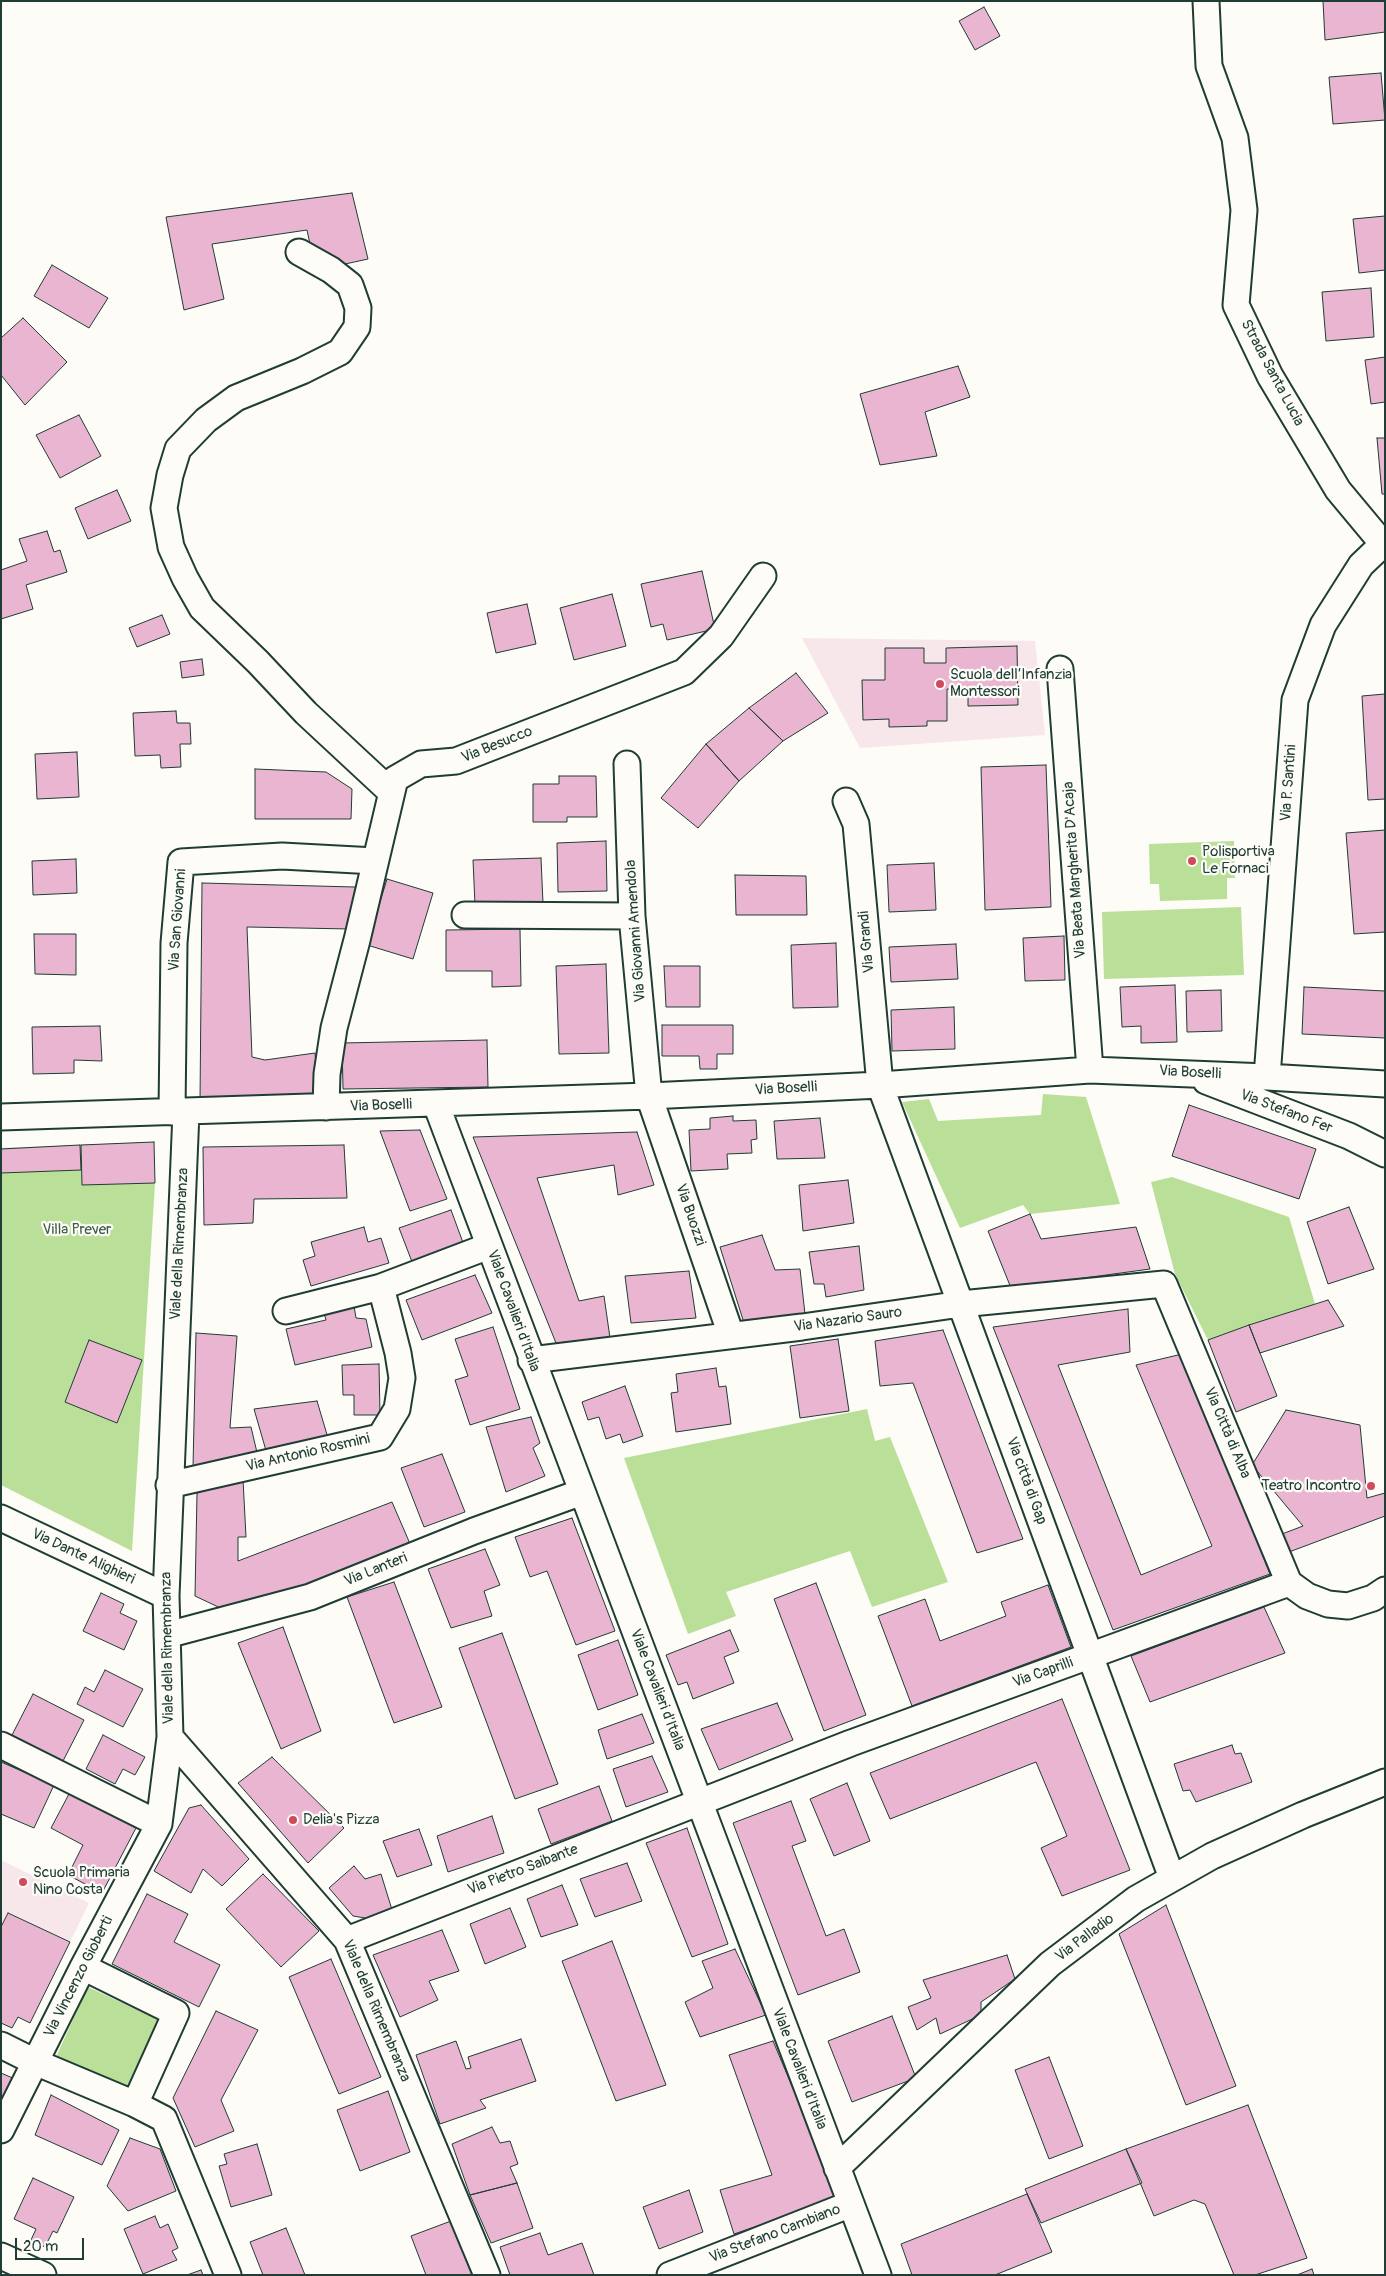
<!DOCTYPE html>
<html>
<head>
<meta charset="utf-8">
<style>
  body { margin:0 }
  #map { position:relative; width:1386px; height:2276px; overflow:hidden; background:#fdfcf7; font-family:Pangolin,sans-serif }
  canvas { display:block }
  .frame { position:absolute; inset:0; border:2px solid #1f3d34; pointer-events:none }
  .scale { position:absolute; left:15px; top:2238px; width:69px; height:22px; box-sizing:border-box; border:2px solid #1f3d34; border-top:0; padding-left:6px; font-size:15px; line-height:18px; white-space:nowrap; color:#1f3d34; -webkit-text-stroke:4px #fdfcf7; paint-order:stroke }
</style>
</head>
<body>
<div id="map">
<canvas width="1386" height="2276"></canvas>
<div class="frame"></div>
<div class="scale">20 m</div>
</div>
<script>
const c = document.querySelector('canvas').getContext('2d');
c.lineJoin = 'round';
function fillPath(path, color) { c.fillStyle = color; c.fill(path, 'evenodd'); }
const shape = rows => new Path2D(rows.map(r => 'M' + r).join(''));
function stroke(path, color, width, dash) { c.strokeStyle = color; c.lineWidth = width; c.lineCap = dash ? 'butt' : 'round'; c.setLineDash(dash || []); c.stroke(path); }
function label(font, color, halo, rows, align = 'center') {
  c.font = font + ' Pangolin,sans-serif'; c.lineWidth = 4.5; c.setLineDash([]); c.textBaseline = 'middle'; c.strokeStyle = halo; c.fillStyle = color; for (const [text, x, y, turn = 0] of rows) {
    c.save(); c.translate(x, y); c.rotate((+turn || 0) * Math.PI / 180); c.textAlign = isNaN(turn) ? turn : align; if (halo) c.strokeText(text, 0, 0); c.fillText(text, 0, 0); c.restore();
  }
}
const built = shape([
  [802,638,1035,641,1045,735,860,748],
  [1,1860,89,1903,70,1942,9,1913,1,1927]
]);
const green = shape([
  [1234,841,1235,878,1227,878,1227,899,1160,901,1159,884,1150,884,1149,844],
  [1241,907,1244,975,1104,979,1102,912],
  [1043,1094,1086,1097,1120,1204,1030,1214,1023,1205,960,1228,902,1102,929,1099,938,1121,1041,1115],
  [154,1142,155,1183,132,1551,1,1485,1,1148],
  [1172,1177,1289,1217,1315,1304,1208,1340,1175,1274,1151,1182],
  [867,1409,875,1441,890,1437,948,1582,872,1607,850,1551,726,1592,736,1616,688,1634,624,1458],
  [88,1987,166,2023,133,2095,55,2059]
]);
const building = shape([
  [1323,1,1385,1,1385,32,1325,40,1323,1],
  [984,7,1000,36,975,50,959,21,984,7],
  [1381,73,1385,120,1333,124,1329,77,1381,73],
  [352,193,368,259,336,266,312,254,307,230,212,244,224,299,184,310,166,217,352,193],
  [1385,216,1385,270,1359,273,1353,219,1385,216],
  [52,265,108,298,89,328,34,296,52,265],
  [1371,288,1374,337,1326,341,1322,292,1371,288],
  [23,318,67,362,25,405,1,375,1,338,23,318],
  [1385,357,1385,402,1371,404,1365,360,1385,357],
  [958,366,970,397,925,412,937,456,880,465,860,394,958,366],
  [79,415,101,456,60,478,36,435,79,415],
  [1377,438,1385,438,1385,494,1382,494,1377,438],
  [117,490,131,521,88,539,75,508,117,490],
  [47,531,54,552,60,550,67,572,26,585,33,609,1,619,1,570,27,561,19,539,47,531],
  [702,571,715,629,667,640,663,624,651,627,641,584,702,571],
  [612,594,626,646,574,660,560,608,612,594],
  [527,604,536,644,496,653,487,613,527,604],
  [162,615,170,634,137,647,129,628,162,615],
  [1017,646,1018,705,968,706,968,689,947,689,947,721,927,721,927,726,889,727,889,719,863,720,862,680,885,680,885,648,924,648,924,663,946,663,946,648,1017,646],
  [202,659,204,675,182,678,180,662,202,659],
  [796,673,828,713,783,741,749,708,796,673],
  [1385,694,1385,799,1368,800,1362,696,1385,694],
  [749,708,783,741,739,781,706,744,749,708],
  [176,711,177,723,190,723,191,744,180,744,181,767,161,768,160,755,135,756,133,713,176,711],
  [706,744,739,781,698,828,661,798,706,744],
  [77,752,79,797,37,799,35,754,77,752],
  [1046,765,1051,907,985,910,981,767,1046,765],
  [255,769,326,772,352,789,351,819,255,819,255,769],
  [559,776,596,776,597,817,567,817,567,822,533,822,533,784,559,784,559,776],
  [1385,830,1385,932,1354,934,1346,833,1385,830],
  [606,841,607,891,558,892,557,843,606,841],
  [541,858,543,903,475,905,473,860,541,858],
  [76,859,77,893,33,895,32,861,76,859],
  [934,863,936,910,889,912,887,865,934,863],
  [735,875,806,876,807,915,736,915,735,875],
  [387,879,433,893,413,959,367,945,387,879],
  [202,883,355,887,361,908,351,929,247,927,252,1057,265,1060,315,1053,319,1097,200,1101,202,883],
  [520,929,521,986,492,987,492,971,446,971,446,930,520,929],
  [34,934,76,934,76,975,35,974,34,934],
  [1064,936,1065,980,1025,981,1023,938,1064,936],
  [836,943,838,1007,793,1008,791,945,836,943],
  [956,944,958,979,891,982,889,947,956,944],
  [606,964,609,1053,559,1054,556,966,606,964],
  [664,966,700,966,700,1007,666,1007,664,966],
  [1175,985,1177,1042,1141,1043,1141,1026,1122,1027,1120,987,1175,985],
  [1304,987,1385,991,1385,1038,1302,1034,1304,987],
  [1221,990,1222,1031,1187,1032,1186,991,1221,990],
  [954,1007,955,1049,892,1051,891,1010,954,1007],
  [662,1025,733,1025,733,1054,717,1054,717,1069,700,1069,699,1056,662,1056,662,1025],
  [100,1026,102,1061,74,1060,74,1073,33,1074,32,1027,100,1026],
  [487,1040,488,1087,343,1089,342,1043,487,1040],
  [1189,1105,1316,1149,1299,1199,1172,1156,1189,1105],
  [733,1116,733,1121,756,1120,757,1139,751,1140,752,1153,727,1154,728,1169,691,1171,689,1130,710,1129,710,1118,733,1116],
  [820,1118,825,1158,777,1159,774,1121,820,1118],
  [420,1130,447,1199,410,1211,380,1131,420,1130],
  [637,1132,654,1185,618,1195,614,1165,537,1178,579,1301,604,1296,610,1338,556,1343,473,1137,637,1132],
  [154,1142,155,1183,82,1185,81,1145,154,1142],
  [80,1145,81,1170,1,1173,1,1149,80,1145],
  [344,1145,347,1198,254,1199,253,1223,204,1225,203,1147,344,1145],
  [848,1180,854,1223,803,1231,799,1185,848,1180],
  [1349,1207,1374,1269,1328,1284,1307,1222,1349,1207],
  [451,1210,465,1248,414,1267,399,1228,451,1210],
  [1030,1214,1041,1239,1136,1227,1150,1269,1011,1288,988,1231,1030,1214],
  [364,1227,368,1242,381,1238,389,1263,311,1286,303,1260,315,1256,311,1242,364,1227],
  [762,1235,775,1270,800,1269,805,1314,744,1323,720,1247,762,1235],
  [859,1246,864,1290,826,1297,824,1284,814,1284,809,1252,859,1246],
  [689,1271,696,1318,631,1323,625,1276,689,1271],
  [475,1275,492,1313,422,1340,406,1300,475,1275],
  [1328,1300,1344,1326,1260,1353,1249,1325,1328,1300],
  [354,1306,356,1318,366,1319,372,1347,295,1365,286,1329,326,1320,324,1313,354,1306],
  [1128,1309,1130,1352,1058,1365,1141,1575,1212,1546,1136,1365,1182,1354,1270,1574,1113,1630,993,1327,1128,1309],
  [1249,1325,1277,1396,1236,1412,1208,1340,1249,1325],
  [493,1327,520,1409,470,1425,455,1380,468,1376,455,1339,493,1327],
  [943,1330,1023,1539,977,1553,913,1383,880,1386,875,1341,943,1330],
  [196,1333,237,1336,230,1428,251,1427,259,1461,193,1467,196,1333],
  [838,1339,849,1411,800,1418,790,1346,838,1339],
  [89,1340,142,1360,117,1423,65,1402,89,1340],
  [379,1364,380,1415,354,1415,354,1395,343,1395,342,1365,379,1364],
  [716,1368,719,1387,726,1386,731,1424,676,1432,671,1393,678,1392,676,1374,716,1368],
  [625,1386,643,1436,623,1443,620,1434,606,1439,599,1417,588,1420,582,1402,625,1386],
  [317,1401,331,1448,269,1461,254,1409,317,1401],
  [1286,1410,1360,1425,1367,1498,1385,1493,1385,1516,1289,1552,1282,1534,1303,1526,1252,1465,1286,1410],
  [531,1417,540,1443,533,1448,545,1476,506,1492,486,1427,531,1417],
  [442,1454,465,1512,424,1527,401,1468,442,1454],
  [243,1479,246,1537,238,1537,238,1561,392,1502,411,1546,231,1613,195,1596,197,1493,243,1479],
  [572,1518,615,1631,576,1645,547,1571,530,1577,515,1537,572,1518],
  [485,1549,500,1585,484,1591,492,1616,451,1628,428,1569,485,1549],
  [394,1582,442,1707,394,1723,347,1597,394,1582],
  [816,1583,866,1715,824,1731,774,1599,816,1583],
  [1048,1585,1071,1647,912,1706,878,1616,925,1599,940,1641,1006,1616,1001,1602,1048,1585],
  [101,1593,124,1604,120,1613,137,1621,124,1650,83,1631,101,1593],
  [1264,1607,1285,1653,1150,1702,1131,1656,1264,1607],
  [283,1627,321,1731,281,1749,238,1643,283,1627],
  [730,1630,739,1651,724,1657,734,1683,693,1699,687,1682,678,1685,666,1655,730,1630],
  [502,1633,558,1784,515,1799,459,1648,502,1633],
  [618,1640,638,1695,598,1710,578,1655,618,1640],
  [105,1670,143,1689,123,1727,77,1704,85,1687,94,1692,105,1670],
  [33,1694,84,1720,63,1761,12,1735,33,1694],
  [1062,1699,1130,1870,1062,1896,1041,1848,1067,1836,1036,1762,890,1819,870,1773,1062,1699],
  [777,1703,793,1740,719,1770,701,1729,777,1703],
  [642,1714,654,1743,607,1759,598,1730,642,1714],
  [103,1735,145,1757,135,1775,123,1769,115,1784,86,1769,103,1735],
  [1232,1745,1235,1754,1241,1753,1252,1782,1196,1802,1190,1790,1183,1791,1174,1764,1232,1745],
  [652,1756,668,1792,626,1807,613,1769,652,1756],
  [272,1757,344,1828,308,1863,238,1783,272,1757],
  [1,1762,54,1785,34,1828,1,1814,1,1762],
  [847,1783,870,1841,834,1856,810,1799,847,1783],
  [599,1786,612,1821,551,1844,538,1809,599,1786],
  [69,1794,136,1828,102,1893,68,1875,83,1845,51,1828,69,1794],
  [791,1801,806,1841,792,1846,826,1936,844,1929,860,1972,798,1995,733,1823,791,1801],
  [201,1805,249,1859,222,1886,203,1869,191,1893,154,1871,189,1808,201,1805],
  [492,1816,504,1853,448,1872,437,1836,492,1816],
  [687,1828,728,1944,692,1957,646,1843,687,1828],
  [419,1829,432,1865,397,1877,383,1841,419,1829],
  [627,1863,642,1901,595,1917,580,1879,627,1863],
  [354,1866,365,1879,381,1874,393,1913,371,1919,353,1916,329,1888,354,1866],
  [263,1874,319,1931,281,1967,226,1909,263,1874],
  [562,1885,578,1925,541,1937,527,1899,562,1885],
  [147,1894,188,1914,174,1942,220,1965,199,2007,112,1964,147,1894],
  [1166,1905,1236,2086,1186,2105,1119,1934,1166,1905],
  [510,1908,526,1947,485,1964,470,1924,510,1908],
  [8,1913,70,1942,30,2023,18,2017,12,2028,1,2023,1,1927,8,1913],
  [442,1930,459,1971,429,1981,438,2000,400,2017,373,1955,442,1930],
  [612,1941,666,2085,616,2101,562,1961,612,1941],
  [735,1949,766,2015,700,2037,685,2002,713,1988,702,1961,735,1949],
  [1007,1955,1015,1979,981,2002,981,2015,940,2034,936,2018,917,2030,908,2007,931,1998,923,1980,1007,1955],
  [331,1959,381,2077,339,2094,289,1977,331,1959],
  [216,2011,258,2030,221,2100,234,2131,195,2147,173,2098,216,2011],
  [892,2016,916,2078,852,2102,828,2041,892,2016],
  [521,2039,536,2081,480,2100,486,2108,440,2124,416,2055,456,2041,466,2069,471,2068,468,2057,521,2039],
  [773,2041,839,2198,734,2234,720,2190,772,2175,729,2055,773,2041],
  [1049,2057,1083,2146,1049,2159,1015,2070,1049,2057],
  [1,2073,15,2079,1,2103,1,2073],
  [388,2091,410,2152,360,2171,337,2110,388,2091],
  [51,2095,119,2130,102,2165,35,2135,51,2095],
  [1248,2105,1307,2258,1255,2275,1234,2275,1205,2204,1194,2200,1154,2216,1126,2149,1248,2105],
  [492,2127,500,2143,510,2141,518,2164,510,2167,517,2183,470,2195,452,2144,492,2127],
  [130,2138,160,2149,176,2191,128,2211,107,2186,130,2138],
  [257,2144,272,2195,231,2207,219,2166,227,2164,224,2154,257,2144],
  [1126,2149,1142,2183,1041,2223,1025,2189,1126,2149],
  [33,2178,74,2197,57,2233,53,2231,45,2247,31,2240,36,2229,14,2219,33,2178],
  [517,2183,533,2228,491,2243,470,2195,517,2183],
  [689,2190,703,2232,659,2249,643,2207,689,2190],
  [1027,2194,1052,2252,995,2275,912,2275,901,2244,1027,2194],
  [155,2216,160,2228,168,2224,178,2248,172,2251,177,2260,143,2274,124,2229,155,2216],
  [451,2221,472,2275,426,2275,411,2236,451,2221],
  [286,2228,305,2275,263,2275,250,2242,286,2228],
  [540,2233,548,2255,582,2243,594,2275,510,2275,500,2247,540,2233],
  [1312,2269,1314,2275,1297,2275,1312,2269],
  [201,2270,203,2275,187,2275,201,2270]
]);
const street = shape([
  [1206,1,1209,66,1235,138,1244,210,1236,305,1270,376,1338,490,1383,544],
  [299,252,331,270,350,285,358,308,357,327,340,352,302,371,236,398,206,420,178,449,170,475,164,508,171,547,185,578,202,608,258,662,306,713,391,792],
  [1060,669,1090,1070],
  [627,764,632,916,649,1096,731,1335],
  [846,801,856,824,880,1085,1172,1878],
  [465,915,632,916],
  [1267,1077,1295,700,1323,625,1361,565,1383,544],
  [1206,1081,1349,1136,1385,1154],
  [436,1104,878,2275],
  [326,1107,327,1074,334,1028,357,940,395,779,421,764,456,761,684,672,721,636,763,576],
  [172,1112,174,943,181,862,282,856,375,861],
  [1,1117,649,1096,880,1085,1090,1070,1267,1077,1385,1084],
  [286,1311,381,1287],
  [531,1360,802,1327,961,1304,1164,1284,1289,1583],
  [169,1485,380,1437,397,1409,402,1378,398,1353,381,1287,489,1246],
  [1,1518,166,1596],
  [167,1635,310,1597,474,1531,582,1492],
  [170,1737,347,1940,487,2275],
  [1,1745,159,1824],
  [347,1940,851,1743,1289,1583,1307,1596,1328,1604,1348,1606,1373,1598,1385,1590],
  [1,2045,35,2062,135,2104,176,2013,83,1967],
  [135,2104,164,2119,228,2275],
  [1,2130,83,1967,159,1824,170,1737,166,1596,186,1112],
  [837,2168,1050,1964,1136,1899,1212,1856,1303,1815,1385,1782],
  [1,2256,43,2275],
  [670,2275,851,2204]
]);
const markers = [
  [940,684,5,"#d1495b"],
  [1192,861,5,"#d1495b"],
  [1371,1486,5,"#d1495b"],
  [293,1820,5,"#d1495b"],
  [23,1882,5,"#d1495b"]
];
const streetNames = [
  ["Strada Santa Lucia",1272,373,62],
  ["Via Besucco",497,745,-22],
  ["Via P. Santini",1289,783,-86],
  ["Via Beata Margherita D'Acaja",1075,870,-94],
  ["Via San Giovanni",178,920,-86],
  ["Via Giovanni Amendola",636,931,-94],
  ["Via Grandi",867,942,-95],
  ["Via Boselli",1190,1073,3],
  ["Via Boselli",786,1089,-3],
  ["Via Boselli",381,1106,-2],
  ["Via Stefano Fer",1286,1112,21],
  ["Via Buozzi",690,1215,71],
  ["Viale della Rimembranza",180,1244,-87],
  ["Viale Cavalieri d'Italia",513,1311,70],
  ["Via Nazario Sauro",848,1320,-8],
  ["Via Città di Alba",1227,1433,67],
  ["Via Antonio Rosmini",308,1453,-13],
  ["Via città di Gap",1026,1481,70],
  ["Via Dante Alighieri",83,1557,25],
  ["Via Lanteri",376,1570,-22],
  ["Viale della Rimembranza",168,1648,-91],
  ["Via Caprilli",1043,1673,-20],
  ["Viale Cavalieri d'Italia",657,1690,69],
  ["Via Pietro Saibante",523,1870,-21],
  ["Via Palladio",1085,1938,-37],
  ["Via Vincenzo Gioberti",79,1977,-63],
  ["Viale della Rimembranza",376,2011,67],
  ["Viale Cavalieri d'Italia",799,2069,69],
  ["Via Stefano Cambiano",775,2234,-21]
];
const poiNames = [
  ["Scuola dell’Infanzia",950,675],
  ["Montessori",950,692],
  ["Polisportiva",1202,852],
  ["Le Fornaci",1202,869],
  ["Teatro Incontro",1361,1486,"right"],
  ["Delia's Pizza",303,1820],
  ["Scuola Primaria",33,1873],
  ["Nino Costa",33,1890]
];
const parkNames = [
  ["Villa Prever",77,1230]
];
fillPath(built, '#f7e7eb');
fillPath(green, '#badf99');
fillPath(building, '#eab5d0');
stroke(building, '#1f3d34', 1);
stroke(street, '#1f3d34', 29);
stroke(street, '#fdfcf7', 25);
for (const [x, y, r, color] of markers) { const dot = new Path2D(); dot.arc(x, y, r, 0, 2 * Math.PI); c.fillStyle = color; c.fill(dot); stroke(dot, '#fdfcf7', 2); }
label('15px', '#1f3d34', '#fdfcf7', streetNames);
label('15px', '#1f3d34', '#fdfcf7', poiNames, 'left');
label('15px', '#3e5d48', '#fdfcf7', parkNames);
</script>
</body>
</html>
